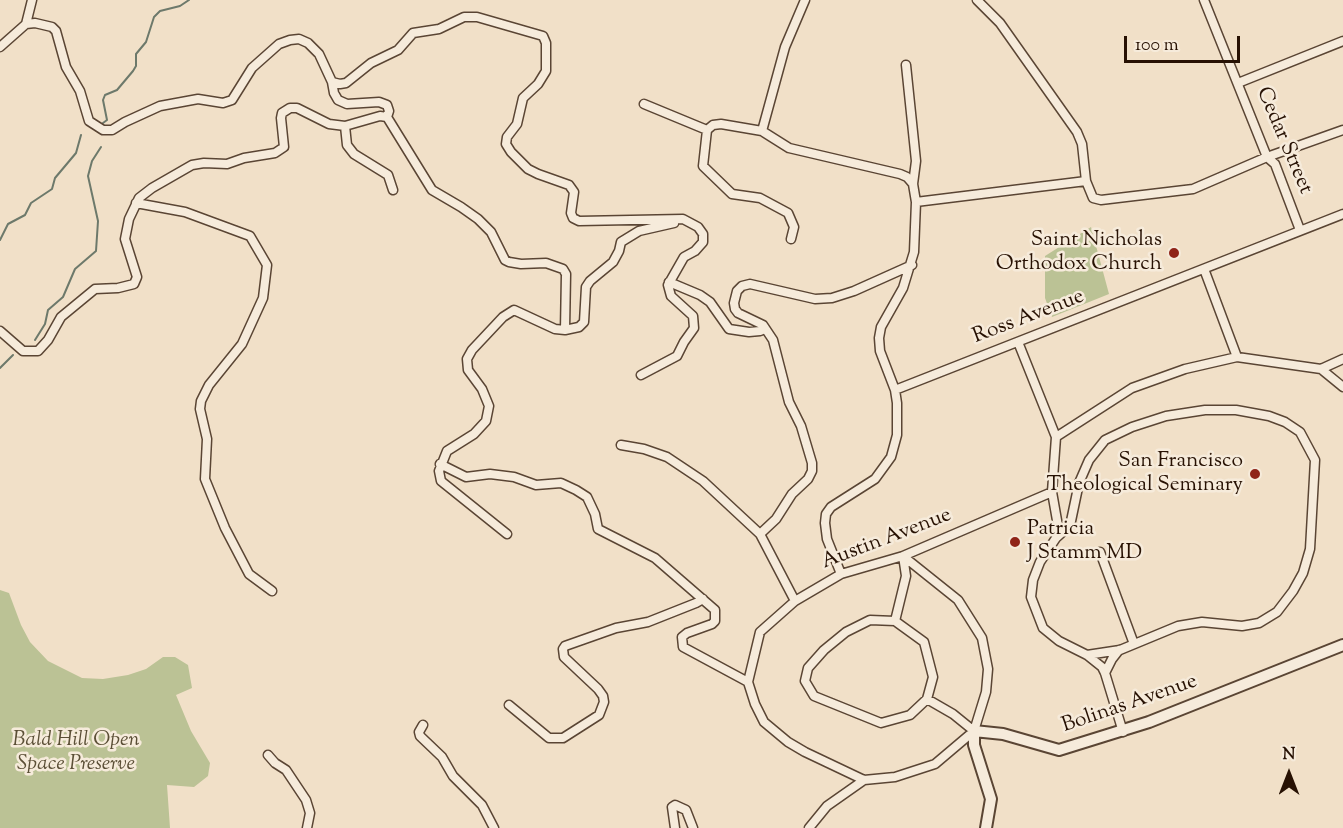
<!DOCTYPE html>
<html>
<head>
<meta charset="utf-8">
<style>
  body { margin:0 }
  #map { position:relative; width:1343px; height:828px; overflow:hidden; background:#f1e0c8; font-family:"Sorts Mill Goudy",serif }
  canvas { display:block }
  .north { position:absolute; left:1259px; top:744px; width:60px; height:60px; -webkit-text-stroke:4px #f6ebdb; paint-order:stroke; rotate:0deg; font-size:16px; font-weight:700; line-height:24px; text-align:center; color:#271103 }
  .north::after { content:''; display:block; margin:auto; width:21px; height:27px; background:#271103; clip-path:polygon(50% 0,100% 100%,50% 72%,0 100%) }
  .scale { position:absolute; left:1124px; top:36px; width:116px; height:27px; box-sizing:border-box; border:3px solid #271103; border-top:0; padding-left:8px; font-size:18px; line-height:21px; white-space:nowrap; color:#271103; -webkit-text-stroke:4px #f6ebdb; paint-order:stroke }
</style>
</head>
<body>
<div id="map">
<canvas width="1343" height="828"></canvas>
<div class="north">N</div>
<div class="scale">100 m</div>
</div>
<script>
const c = document.querySelector('canvas').getContext('2d');
c.lineJoin = 'round';
function fillPath(path, color) { c.fillStyle = color; c.fill(path, 'evenodd'); }
const shape = rows => new Path2D(rows.map(r => 'M' + r).join(''));
function stroke(path, color, width, dash) { c.strokeStyle = color; c.lineWidth = width; c.lineCap = dash ? 'butt' : 'round'; c.setLineDash(dash || []); c.stroke(path); }
function label(font, color, halo, rows, align = 'center') {
  c.font = font + ' "Sorts Mill Goudy",serif'; c.lineWidth = 5; c.setLineDash([]); c.textBaseline = 'middle'; c.strokeStyle = halo; c.fillStyle = color; for (const [text, x, y, turn = 0] of rows) {
    c.save(); c.translate(x, y); c.rotate((+turn || 0) * Math.PI / 180); c.textAlign = isNaN(turn) ? turn : align; if (halo) c.strokeText(text, 0, 0); c.fillText(text, 0, 0); c.restore();
  }
}
const green = shape([
  [1091,227,1109,294,1052,317,1045,298,1045,256],
  [0,590,9,593,21,625,30,642,48,661,82,678,103,679,128,675,146,669,163,657,175,657,188,665,192,688,176,695,191,731,210,763,208,776,194,787,167,785,170,828,0,828]
]);
const stream = shape([
  [103,123,107,120,103,100,105,95,117,90,133,71,136,66,136,54,146,42,154,17,160,11,180,6,189,0],
  [0,240,8,224,25,215,31,203,52,189,55,178,76,153,81,135],
  [35,340,45,324,48,310,63,297,75,269,96,251,98,221,88,176,92,161,101,147],
  [0,368,13,355]
]);
const minor = shape([
  [805,0,785,47,762,131,789,148,900,174,907,177,913,184],
  [977,0,1000,23,1077,132,1082,144,1086,181],
  [1204,0,1267,157,1275,164,1300,230],
  [26,24,32,0],
  [0,47,26,24,35,23,52,27,56,31,66,67,80,91,89,121,103,130,112,130,125,122,160,106,198,99,223,103,232,100,252,68,279,44,290,40,299,39,308,43,319,54,332,82,340,84,346,83,371,63,398,50,413,33,439,29,464,17,477,17,543,36,546,43,546,71,538,84,523,98,517,124,507,137,506,144,511,152,528,169,538,174,569,185,574,192,571,213,573,218,579,221,683,219,698,227,703,234,703,242,695,251,684,257,668,285,671,296,693,316,694,328,684,342,677,356,641,375],
  [332,82,334,93,338,100,347,104,379,102,387,105,389,111,387,117],
  [1238,83,1343,41],
  [644,104,707,130],
  [345,126,347,145,354,154,388,175,393,190],
  [762,131,721,124,713,125,707,130,703,166,732,194,760,198,788,213,794,227,791,239],
  [916,202,1086,181,1093,198,1101,200,1193,189,1267,157,1343,130],
  [136,203,185,212,250,236,267,265,263,298,242,344,209,385,201,401,200,409,207,439,205,479,225,528,249,574,272,591],
  [1204,269,1237,357],
  [669,282,700,295,710,302,729,329,749,332,760,331,765,329],
  [0,331,23,351,38,351,48,340,61,317,95,289,118,288,134,284,137,277,125,239,129,219,139,198,152,188,192,165,204,163,227,164,244,158,275,153,284,147,281,118,282,113,290,108,297,108,329,124,345,126,380,116,387,117,432,190,461,207,478,219,491,232,505,260,509,262,521,264,546,263,563,269,566,274,565,330],
  [1018,342,1056,437,1052,492,1058,526,1056,538,1040,562,1033,580,1031,597,1043,628,1059,641,1087,655,1102,667,1105,673,1123,732],
  [1321,369,1343,387],
  [895,390,1343,214],
  [1056,437,1132,388,1185,369,1237,357,1321,369,1343,359],
  [621,445,644,449,667,457,703,481,760,534,795,601],
  [440,464,466,477,490,474,514,477,536,485,561,483,576,490,587,497,595,514,598,529,655,558,715,610,715,621,712,624,687,633,682,637,683,647,748,682,755,704,764,722,788,742,805,752,864,780,895,777,935,764,974,731],
  [507,534,441,481,439,471,447,451,474,434,486,421,489,406,482,389,468,370,467,359,472,350,503,317,514,310,555,329,565,330,579,327,584,322,586,287,590,281,613,262,619,251,621,242,639,231,674,223],
  [760,534,776,519,792,494,808,479,812,471,812,463,801,426,789,402,773,340,763,325,738,313,735,309,734,303,737,291,742,286,750,284,815,299,832,298,854,291,912,265],
  [1056,538,1066,529,1071,521,1079,483,1089,460,1105,440,1132,427,1166,416,1205,410,1236,410,1269,416,1285,422,1300,432,1315,460,1310,549,1303,573,1293,591,1277,612,1259,623,1242,626,1202,622,1178,626,1120,650,1087,655],
  [1100,552,1134,644],
  [903,556,906,576,895,621,870,620,846,632,824,650,808,668,805,681,814,696,881,723,910,715,927,699,953,714,974,731],
  [903,556,958,600,982,638,988,669,986,692,974,731],
  [841,574,827,539,825,523,826,514,831,507,875,479,891,457,897,435,897,403,895,390,880,351,879,338,881,327,903,288,914,252,916,202,913,184,916,161,906,65],
  [895,621,924,642,933,677,927,699],
  [1105,673,1112,659,1119,650],
  [748,682,760,632,795,601,841,574,903,556,1052,492],
  [509,705,549,738,563,738,599,715,604,702,603,696,598,689,564,657,563,649,565,646,616,628,648,622,696,603,703,599],
  [423,725,419,732,420,736,442,757,453,776,482,805,494,828],
  [268,755,275,763,286,770,306,800,310,813,307,828],
  [675,828,672,807,675,805,686,810,693,828],
  [809,828,827,806,864,780]
]);
const tertiary = shape([
  [986,828,991,799,974,745,974,731,1003,734,1059,750,1149,722,1343,645]
]);
const markers = [
  [1174,253,6,"#8f2418"],
  [1255,474,6,"#8f2418"],
  [1015,542,6,"#8f2418"]
];
const streetNames = [
  ["Cedar Street",1283,141,67],
  ["Ross Avenue",1029,318,-21],
  ["Austin Avenue",887,540,-21],
  ["Bolinas Avenue",1130,705,-19]
];
const poiNames = [
  ["Saint Nicholas",1162,241],
  ["Orthodox Church",1162,265],
  ["San Francisco",1243,462],
  ["Theological Seminary",1243,486],
  ["Patricia",1027,530,"left"],
  ["J Stamm MD",1027,554,"left"]
];
const parkNames = [
  ["Bald Hill Open",76,741],
  ["Space Preserve",76,765]
];
fillPath(green, '#bbc295');
stroke(stream, '#6d796b', 2);
stroke(minor, '#5a4534', 11);
stroke(tertiary, '#5a4534', 14);
stroke(minor, '#f6ebdb', 8);
stroke(tertiary, '#f6ebdb', 10);
for (const [x, y, r, color] of markers) { const dot = new Path2D(); dot.arc(x, y, r, 0, 2 * Math.PI); c.fillStyle = color; c.fill(dot); stroke(dot, '#f6ebdb', 2); }
label('21px', '#271103', '#f6ebdb', streetNames);
label('21px', '#271103', '#f6ebdb', poiNames, 'right');
label('italic 21px', '#5b4f36', '#f6ebdb', parkNames);
</script>
</body>
</html>
